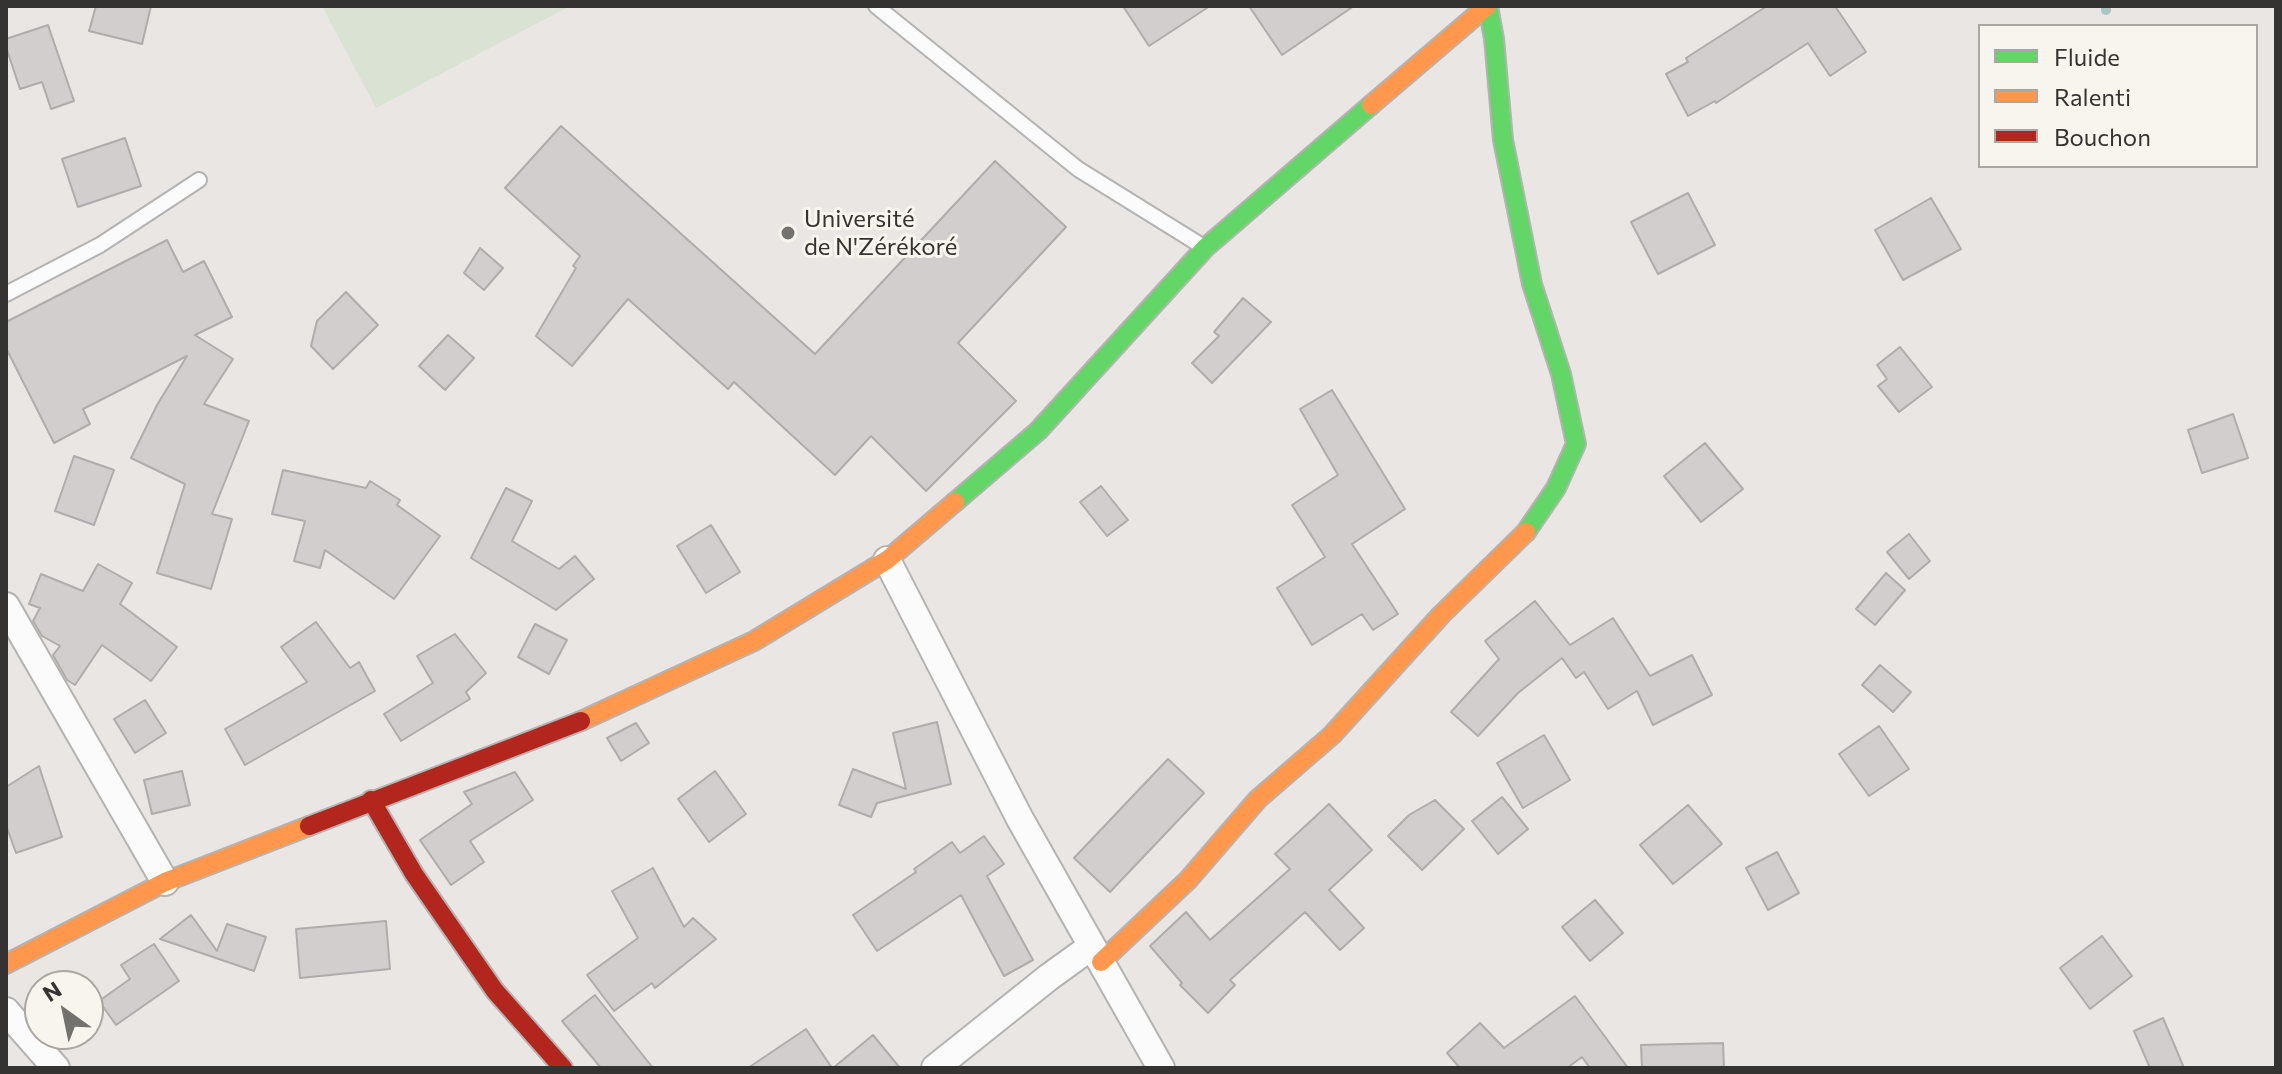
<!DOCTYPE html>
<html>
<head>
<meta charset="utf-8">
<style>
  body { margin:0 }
  #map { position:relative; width:2282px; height:1074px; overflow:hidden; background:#e9e6e3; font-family:Commissioner,sans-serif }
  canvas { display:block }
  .frame { position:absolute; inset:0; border:8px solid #353331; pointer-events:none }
  .legend { position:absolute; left:1978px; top:24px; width:280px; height:144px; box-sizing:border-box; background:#f8f5ef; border:2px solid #aaa7a3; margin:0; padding:10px 14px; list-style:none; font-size:24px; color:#353331 }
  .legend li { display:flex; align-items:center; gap:16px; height:40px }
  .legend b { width:40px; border:2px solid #aaa7a3 }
  .north { position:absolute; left:24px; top:970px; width:80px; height:80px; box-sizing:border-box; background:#f8f5ef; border:2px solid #aaa7a3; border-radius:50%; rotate:327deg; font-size:22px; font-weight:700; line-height:32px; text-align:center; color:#353331 }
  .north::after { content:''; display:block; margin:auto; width:28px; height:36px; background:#74726f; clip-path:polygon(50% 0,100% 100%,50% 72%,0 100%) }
</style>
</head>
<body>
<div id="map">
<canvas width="2282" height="1074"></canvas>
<div class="frame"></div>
<ul class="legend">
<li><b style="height:10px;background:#63d668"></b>Fluide</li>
<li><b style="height:10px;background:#ff974d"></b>Ralenti</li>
<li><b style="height:10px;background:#b3261e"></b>Bouchon</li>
</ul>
<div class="north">N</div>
</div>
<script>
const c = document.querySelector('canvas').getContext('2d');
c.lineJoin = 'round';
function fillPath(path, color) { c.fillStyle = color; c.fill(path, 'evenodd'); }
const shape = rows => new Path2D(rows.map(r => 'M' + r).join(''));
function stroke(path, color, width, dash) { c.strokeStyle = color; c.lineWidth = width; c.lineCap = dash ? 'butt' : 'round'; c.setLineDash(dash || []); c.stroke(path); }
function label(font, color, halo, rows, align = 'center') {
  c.font = font + ' Commissioner,sans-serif'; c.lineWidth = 6; c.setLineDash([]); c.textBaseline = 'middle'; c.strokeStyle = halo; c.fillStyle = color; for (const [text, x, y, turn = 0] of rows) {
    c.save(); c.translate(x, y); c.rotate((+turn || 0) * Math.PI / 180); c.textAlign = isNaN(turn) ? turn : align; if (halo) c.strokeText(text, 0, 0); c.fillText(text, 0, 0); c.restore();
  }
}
const green = shape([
  [322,6,570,6,376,108]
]);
const stream = shape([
  [2106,6,2106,10]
]);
const building = shape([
  [96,6,151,6,142,44,89,31,96,6],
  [1123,6,1210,6,1149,46,1123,6],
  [1249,6,1354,6,1282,55,1249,6],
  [1767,6,1835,6,1866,52,1830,76,1808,43,1716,103,1715,101,1688,116,1666,74,1688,62,1686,58,1767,6],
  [48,25,74,101,51,109,42,82,20,89,6,47,6,39,48,25],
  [561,126,815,354,995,161,1066,227,958,343,1016,401,926,491,871,436,835,475,734,382,728,389,628,299,572,366,536,336,576,268,573,266,580,256,505,188,561,126],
  [125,138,141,186,78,207,62,159,125,138],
  [1688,193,1715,245,1658,274,1631,222,1688,193],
  [1931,198,1961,249,1903,280,1875,230,1931,198],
  [167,240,183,272,204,261,232,317,195,335,233,359,204,404,249,421,212,514,232,519,211,589,157,573,185,484,131,458,157,405,187,356,83,409,90,424,54,443,6,348,6,322,167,240],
  [480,248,503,268,484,290,464,273,480,248],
  [346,292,378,325,333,369,311,346,317,321,346,292],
  [1243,298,1271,322,1212,383,1192,363,1219,336,1214,332,1243,298],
  [448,335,474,358,445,390,419,366,448,335],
  [1900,347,1932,387,1899,412,1878,386,1887,379,1877,365,1900,347],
  [1332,390,1405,509,1352,544,1398,614,1373,630,1362,614,1312,645,1277,588,1325,557,1292,505,1338,475,1300,409,1332,390],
  [2233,414,2248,458,2202,473,2188,430,2233,414],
  [1705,443,1743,489,1701,522,1664,476,1705,443],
  [74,456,114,470,94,525,55,511,74,456],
  [283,470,366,488,370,481,400,500,397,505,440,536,394,599,325,550,320,568,294,561,305,521,272,514,283,470],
  [1101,486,1128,520,1107,536,1080,502,1101,486],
  [506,488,532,501,512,541,559,569,575,556,594,579,556,610,471,558,506,488],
  [711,525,740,572,706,593,677,546,711,525],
  [1909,534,1930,561,1909,579,1887,552,1909,534],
  [98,564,132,583,120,604,177,647,151,681,102,645,75,685,67,680,53,655,60,646,42,636,33,621,40,608,29,604,41,574,83,591,98,564],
  [1886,573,1905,590,1875,625,1856,609,1886,573],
  [1535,601,1570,645,1613,618,1650,676,1692,655,1712,695,1653,725,1637,691,1608,709,1584,672,1576,678,1562,658,1518,693,1478,736,1451,712,1499,659,1485,641,1535,601],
  [316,622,350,668,359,662,375,691,245,765,225,729,307,682,281,647,316,622],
  [535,624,567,640,549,674,518,657,535,624],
  [455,634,486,673,466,692,470,699,401,741,384,714,433,683,417,656,455,634],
  [1880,665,1911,692,1893,712,1862,685,1880,665],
  [145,700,166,733,135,753,114,719,145,700],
  [937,722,951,784,877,803,871,817,839,805,853,769,906,789,893,733,937,722],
  [636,723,649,743,621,761,607,738,636,723],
  [1879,726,1909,769,1869,796,1839,754,1879,726],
  [1544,735,1570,780,1523,808,1497,763,1544,735],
  [1168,759,1204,793,1110,892,1074,858,1168,759],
  [39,766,62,837,16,853,6,825,6,787,39,766],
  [182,771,190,805,152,814,144,780,182,771],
  [715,771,746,814,709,842,678,799,715,771],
  [515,772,533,800,470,841,484,862,451,885,420,840,472,804,464,792,515,772],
  [1502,797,1528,829,1498,854,1472,821,1502,797],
  [1435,800,1464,829,1422,870,1388,836,1409,815,1435,800],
  [1329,804,1372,850,1329,890,1364,928,1340,950,1305,912,1230,980,1235,985,1208,1013,1180,985,1182,983,1150,946,1186,912,1210,940,1290,869,1275,854,1329,804],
  [1688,805,1722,844,1673,884,1640,845,1688,805],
  [984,836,1004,864,987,876,1033,960,1004,976,961,895,877,951,853,915,916,872,914,869,952,842,960,853,984,836],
  [1777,852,1799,893,1768,910,1746,868,1777,852],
  [653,868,684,927,693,918,716,939,655,988,652,983,614,1011,587,975,638,938,612,891,653,868],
  [1595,900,1623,933,1590,961,1562,927,1595,900],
  [191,915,217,951,227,924,266,937,254,971,160,939,191,915],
  [386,921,390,969,300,978,296,929,386,921],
  [2102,936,2132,976,2090,1009,2060,968,2102,936],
  [154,944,179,981,116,1025,99,1001,130,979,121,965,154,944],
  [595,995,653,1068,601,1068,562,1021,595,995],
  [1575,996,1628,1068,1590,1068,1582,1057,1567,1068,1460,1068,1447,1053,1480,1023,1504,1048,1575,996],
  [2163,1018,2184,1068,2150,1068,2134,1031,2163,1018],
  [806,1029,832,1068,748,1068,806,1029],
  [873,1035,900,1068,833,1068,873,1035],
  [1723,1043,1724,1068,1642,1068,1641,1045,1723,1043]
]);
const lane = shape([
  [876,6,1078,169,1202,246],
  [6,294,100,245,199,180]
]);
const street = shape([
  [887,560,1020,819,1161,1068],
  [6,606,165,882],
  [6,1011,56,1068],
  [935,1068,1049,977,1092,946]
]);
const fast = shape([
  [1488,6,1494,39,1503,140,1532,284,1561,374,1576,444,1556,488,1526,532],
  [955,502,1038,431,1205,248,1371,105]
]);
const slow = shape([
  [1371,105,1487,6],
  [581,721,754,641,887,560,955,502],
  [1101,962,1188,880,1258,799,1332,735,1441,615,1526,532],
  [6,964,165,882,309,826]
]);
const jam = shape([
  [371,800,414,874,495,991,563,1068],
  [309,826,581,721]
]);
const markers = [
  [788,233,8,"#74726f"]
];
const poiNames = [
  ["Université",804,219],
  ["de N'Zérékoré",804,247]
];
fillPath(green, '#dae3d3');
stroke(stream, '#a9c5c4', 10);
fillPath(building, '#d1cecd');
stroke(building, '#afacab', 2);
stroke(lane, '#b5b3b1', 18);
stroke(street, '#b5b3b1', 30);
stroke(fast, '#b5b3b1', 22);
stroke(slow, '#b5b3b1', 22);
stroke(jam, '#b5b3b1', 22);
stroke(lane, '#fcfbfb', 14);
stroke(street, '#fcfbfb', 26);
stroke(fast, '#63d668', 18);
stroke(slow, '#ff974d', 18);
stroke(jam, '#b3261e', 18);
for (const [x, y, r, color] of markers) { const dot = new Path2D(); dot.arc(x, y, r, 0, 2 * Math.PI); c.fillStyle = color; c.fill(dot); stroke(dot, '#f8f5ef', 3); }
label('24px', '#353331', '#f8f5ef', poiNames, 'left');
</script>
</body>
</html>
